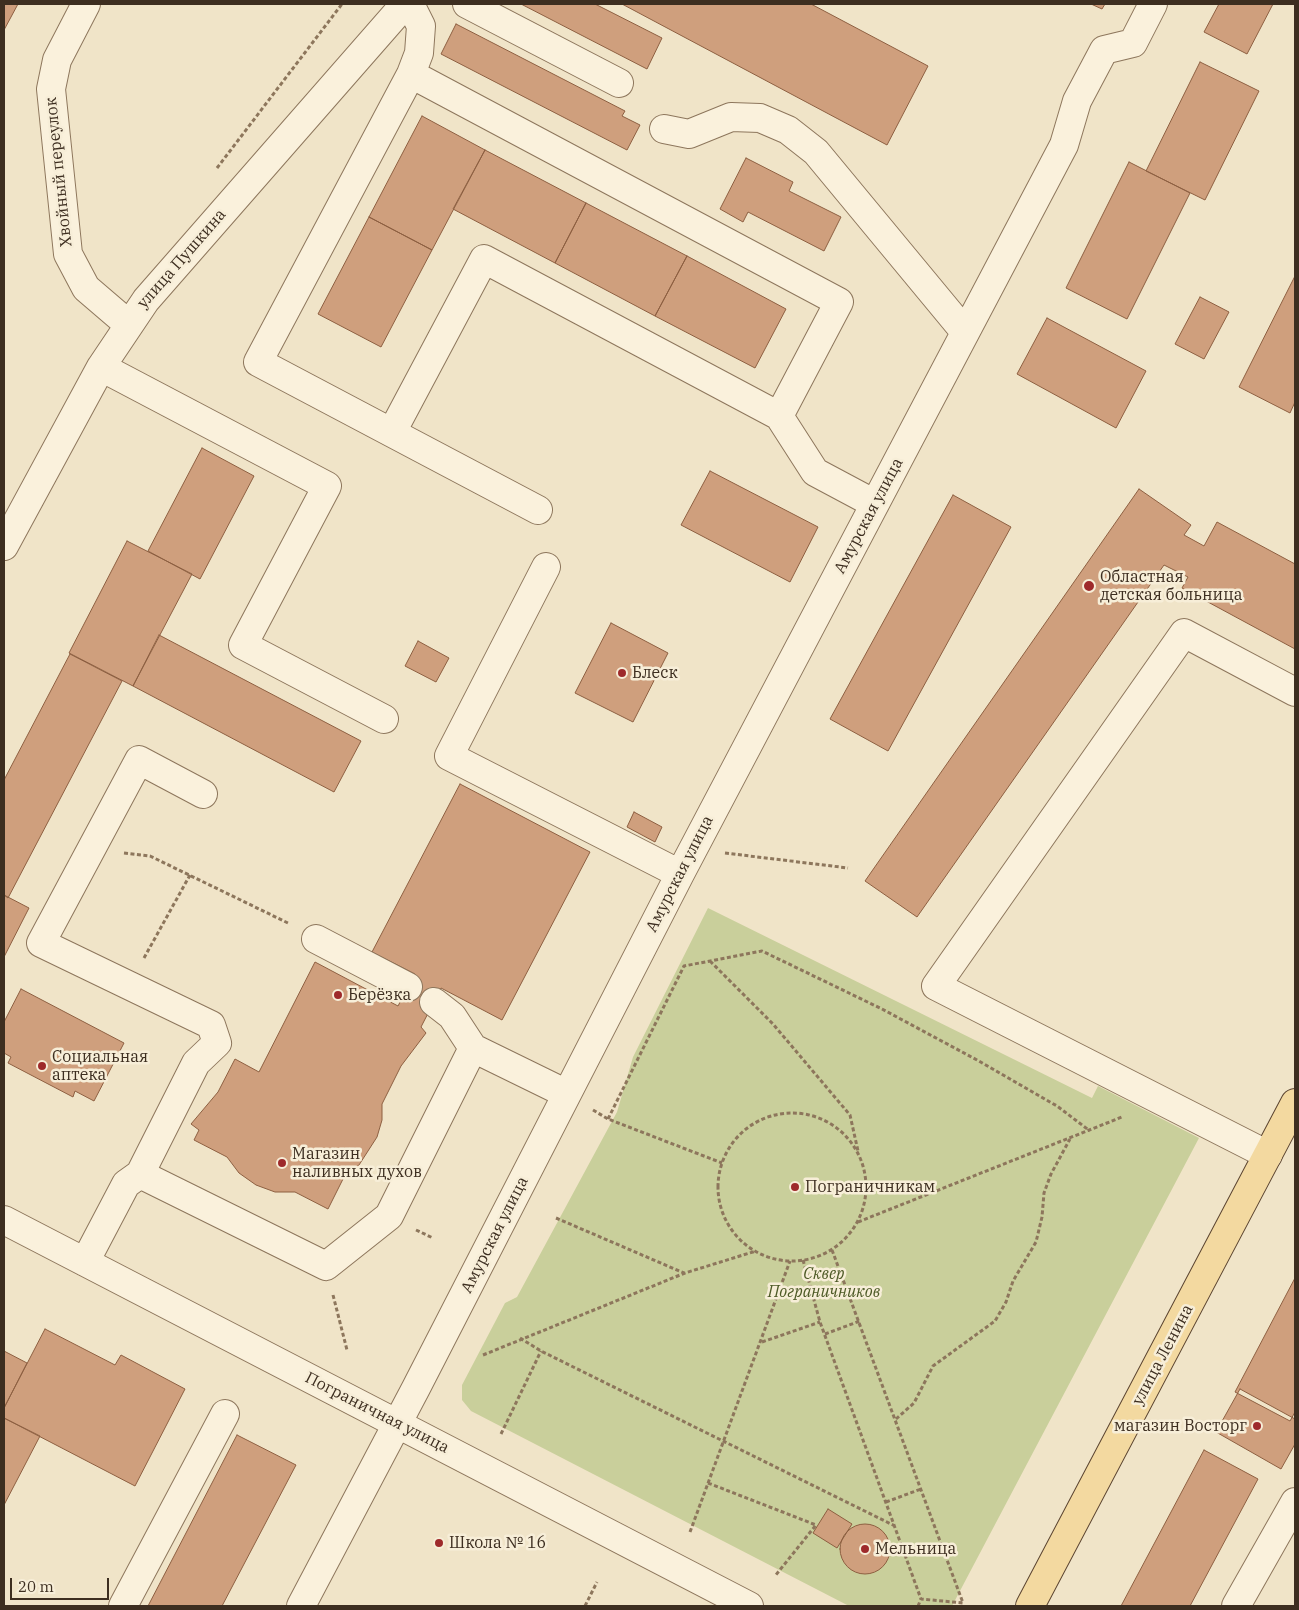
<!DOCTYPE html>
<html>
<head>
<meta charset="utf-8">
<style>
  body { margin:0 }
  #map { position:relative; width:1299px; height:1610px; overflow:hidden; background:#f0e4c8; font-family:"IBM Plex Serif",serif }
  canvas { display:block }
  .frame { position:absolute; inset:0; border:5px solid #3d2e20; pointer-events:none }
  .scale { position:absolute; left:10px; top:1578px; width:99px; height:22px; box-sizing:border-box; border:2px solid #3d2e20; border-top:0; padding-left:6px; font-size:15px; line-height:18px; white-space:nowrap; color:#3d2e20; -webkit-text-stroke:4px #f7eed8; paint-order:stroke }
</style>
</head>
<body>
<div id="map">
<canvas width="1299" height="1610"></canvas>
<div class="frame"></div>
<div class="scale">20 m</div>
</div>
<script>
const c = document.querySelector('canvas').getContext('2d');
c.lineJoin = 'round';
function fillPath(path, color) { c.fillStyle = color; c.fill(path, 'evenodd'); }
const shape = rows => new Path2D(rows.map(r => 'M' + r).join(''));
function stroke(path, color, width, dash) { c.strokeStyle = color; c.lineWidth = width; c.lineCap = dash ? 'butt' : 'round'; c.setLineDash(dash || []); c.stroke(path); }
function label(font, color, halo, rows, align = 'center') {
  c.font = font + ' "IBM Plex Serif",serif'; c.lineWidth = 5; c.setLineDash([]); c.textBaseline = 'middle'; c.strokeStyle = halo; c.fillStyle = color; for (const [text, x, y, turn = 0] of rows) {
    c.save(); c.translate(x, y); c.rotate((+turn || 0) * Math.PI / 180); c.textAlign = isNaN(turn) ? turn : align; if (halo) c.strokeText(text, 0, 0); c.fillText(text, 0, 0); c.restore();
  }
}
const green = shape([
  [708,908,1092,1098,1098,1086,1199,1138,952,1606,849,1606,471,1411,462,1400,462,1385,505,1303,517,1297,617,1112,633,1057]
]);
const building = shape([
  [4,4,18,4,4,30,4,4],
  [521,4,595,4,662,38,647,69,521,4],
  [622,4,811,4,928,66,887,145,622,4],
  [1091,4,1105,4,1102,9,1091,4],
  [1219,4,1273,4,1247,54,1204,32,1219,4],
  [456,24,625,111,622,116,640,125,627,150,441,54,456,24],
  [1200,62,1259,91,1205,200,1146,171,1200,62],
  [422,116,485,150,432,250,369,217,422,116],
  [485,150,586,203,555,263,453,209,485,150],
  [746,158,793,182,789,191,841,217,824,251,748,212,743,222,720,209,746,158],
  [1129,162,1190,193,1127,319,1066,288,1129,162],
  [586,203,687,256,655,316,555,263,586,203],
  [369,217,432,250,381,347,318,314,369,217],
  [687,256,786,309,755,368,655,316,687,256],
  [1295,276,1295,402,1290,413,1239,387,1295,276],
  [1200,297,1229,312,1204,359,1175,344,1200,297],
  [1047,318,1146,371,1116,428,1017,374,1047,318],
  [202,448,254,476,200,579,148,551,202,448],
  [710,471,818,527,790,582,681,525,710,471],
  [1139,489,1191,525,1184,535,1204,546,1217,522,1295,564,1295,649,1182,588,1188,577,1164,565,917,917,865,881,1139,489],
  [953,495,1011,527,888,751,830,719,953,495],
  [127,541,192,574,133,686,69,653,127,541],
  [611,623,668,653,633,722,575,693,611,623],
  [159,635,361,741,334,792,133,686,159,635],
  [418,641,449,658,436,682,405,666,418,641],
  [70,654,122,681,8,898,4,895,4,780,70,654],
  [460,784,590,852,502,1020,441,988,421,1027,426,1033,401,1066,382,1104,382,1120,377,1137,359,1165,345,1175,328,1209,295,1192,275,1192,256,1185,239,1173,227,1157,194,1140,199,1130,191,1124,218,1092,235,1059,259,1072,315,962,398,1006,415,974,372,952,460,784],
  [634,812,662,827,655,842,627,827,634,812],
  [4,895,29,908,4,957,4,895],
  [21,989,124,1043,94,1101,75,1091,73,1097,8,1063,11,1057,4,1053,4,1022,21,989],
  [1295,1278,1295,1412,1290,1421,1235,1392,1295,1278],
  [45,1329,115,1365,121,1355,185,1389,135,1486,4,1418,4,1408,45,1329],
  [4,1351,27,1363,4,1408,4,1351],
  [1240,1389,1295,1419,1295,1444,1281,1469,1216,1432,1240,1389],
  [4,1418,40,1436,4,1505,4,1418],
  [237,1435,296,1465,222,1606,148,1606,237,1435],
  [1204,1450,1258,1479,1190,1606,1121,1606,1204,1450],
  [828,1509,852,1524,837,1548,813,1533,828,1509],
  '840 1549a25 25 0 1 1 50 0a25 25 0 1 1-50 0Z'
]);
const path = shape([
  [217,168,342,4],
  [124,853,150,856,290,924],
  [725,853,848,868],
  [144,958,190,875],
  [710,961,773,1024,850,1115,858,1151],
  [593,1110,608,1119,722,1163],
  '718 1187a74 74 0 1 1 148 0a74 74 0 1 1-148 0Z',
  [608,1119,684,966,762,951,882,1009,977,1060,1057,1106,1090,1131],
  [556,1218,684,1273],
  [858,1222,1122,1117],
  [416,1230,433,1238],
  [832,1250,963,1603,921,1599,918,1606],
  [803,1260,820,1322,921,1599],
  [333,1295,347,1350],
  [825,1334,860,1321],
  [520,1338,541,1351,895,1526],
  [762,1342,820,1322],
  [483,1355,685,1273,756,1251],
  [896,1419,914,1403,933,1366,995,1321,1006,1302,1013,1281,1036,1242,1042,1217,1044,1193,1051,1174,1070,1139],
  [501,1434,541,1351],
  [708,1483,816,1525,775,1576],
  [886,1502,921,1489],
  [690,1532,790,1261],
  [585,1606,597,1582]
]);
const minor = shape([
  [86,4,57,60,51,89,68,254,86,288,128,324],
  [410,4,421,26,419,53,411,74,258,362,538,510],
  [467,4,619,83],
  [664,129,689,134,731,117,760,118,788,130,816,152,965,332],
  [101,367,327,486,243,645,384,719],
  [779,416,815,472,875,504],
  [392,432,484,259,779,416,839,302,411,74],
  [4,546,101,367,146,300,405,4],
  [546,567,449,756,680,874],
  [316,939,408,987],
  [434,1002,452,1016,473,1048],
  [1268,1155,936,986,1184,633,1295,692],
  [140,1174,326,1266,389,1216,473,1048,567,1094],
  [4,1220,749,1606],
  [85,1262,126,1184,140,1174,196,1063,217,1043,211,1025,41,943,139,760,203,794],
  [123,1606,225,1414],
  [301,1606,416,1388,680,874,1064,145,1077,101,1104,50,1133,43,1153,4],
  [1236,1606,1295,1502]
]);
const major = shape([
  [1030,1606,1295,1103]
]);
const markers = [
  [1089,586,6,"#9e2a2b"],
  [622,673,5,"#9e2a2b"],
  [338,995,5,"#9e2a2b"],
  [42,1066,5,"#9e2a2b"],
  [282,1163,5,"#9e2a2b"],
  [795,1187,5,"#9e2a2b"],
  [1257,1426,5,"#9e2a2b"],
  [439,1543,5,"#9e2a2b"],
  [865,1549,5,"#9e2a2b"]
];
const streetNames = [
  ["Хвойный переулок",59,172,-96],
  ["улица Пушкина",182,259,-49],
  ["Амурская улица",869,516,-62],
  ["Амурская улица",680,874,-63],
  ["Амурская улица",495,1235,-63],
  ["улица Ленина",1163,1355,-62],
  ["Пограничная улица",377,1413,27]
];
const poiNames = [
  ["Областная",1100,577],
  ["детская больница",1100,595],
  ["Блеск",632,673],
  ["Берёзка",348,995],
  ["Социальная",52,1057],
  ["аптека",52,1075],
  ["Магазин",292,1154],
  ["наливных духов",292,1172],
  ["Пограничникам",805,1187],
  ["магазин Восторг",1247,1426,"right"],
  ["Школа № 16",449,1543],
  ["Мельница",875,1549]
];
const parkNames = [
  ["Сквер",824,1274],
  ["Пограничников",824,1292]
];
fillPath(green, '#c9cf9b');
fillPath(building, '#cf9f7d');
stroke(building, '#8d5f41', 1);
stroke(minor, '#8d765c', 30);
stroke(major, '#5b4430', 30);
stroke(path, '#8d765c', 3, [4, 2.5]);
stroke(minor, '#faf1dc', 28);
stroke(major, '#f3d9a0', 28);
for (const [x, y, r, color] of markers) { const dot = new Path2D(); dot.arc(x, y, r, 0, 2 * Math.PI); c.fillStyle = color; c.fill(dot); stroke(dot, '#f7eed8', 2); }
label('16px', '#3d2e20', '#f7eed8', streetNames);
label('16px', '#3d2e20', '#f7eed8', poiNames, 'left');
label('italic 16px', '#4d5a26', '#f7eed8', parkNames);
</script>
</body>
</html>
